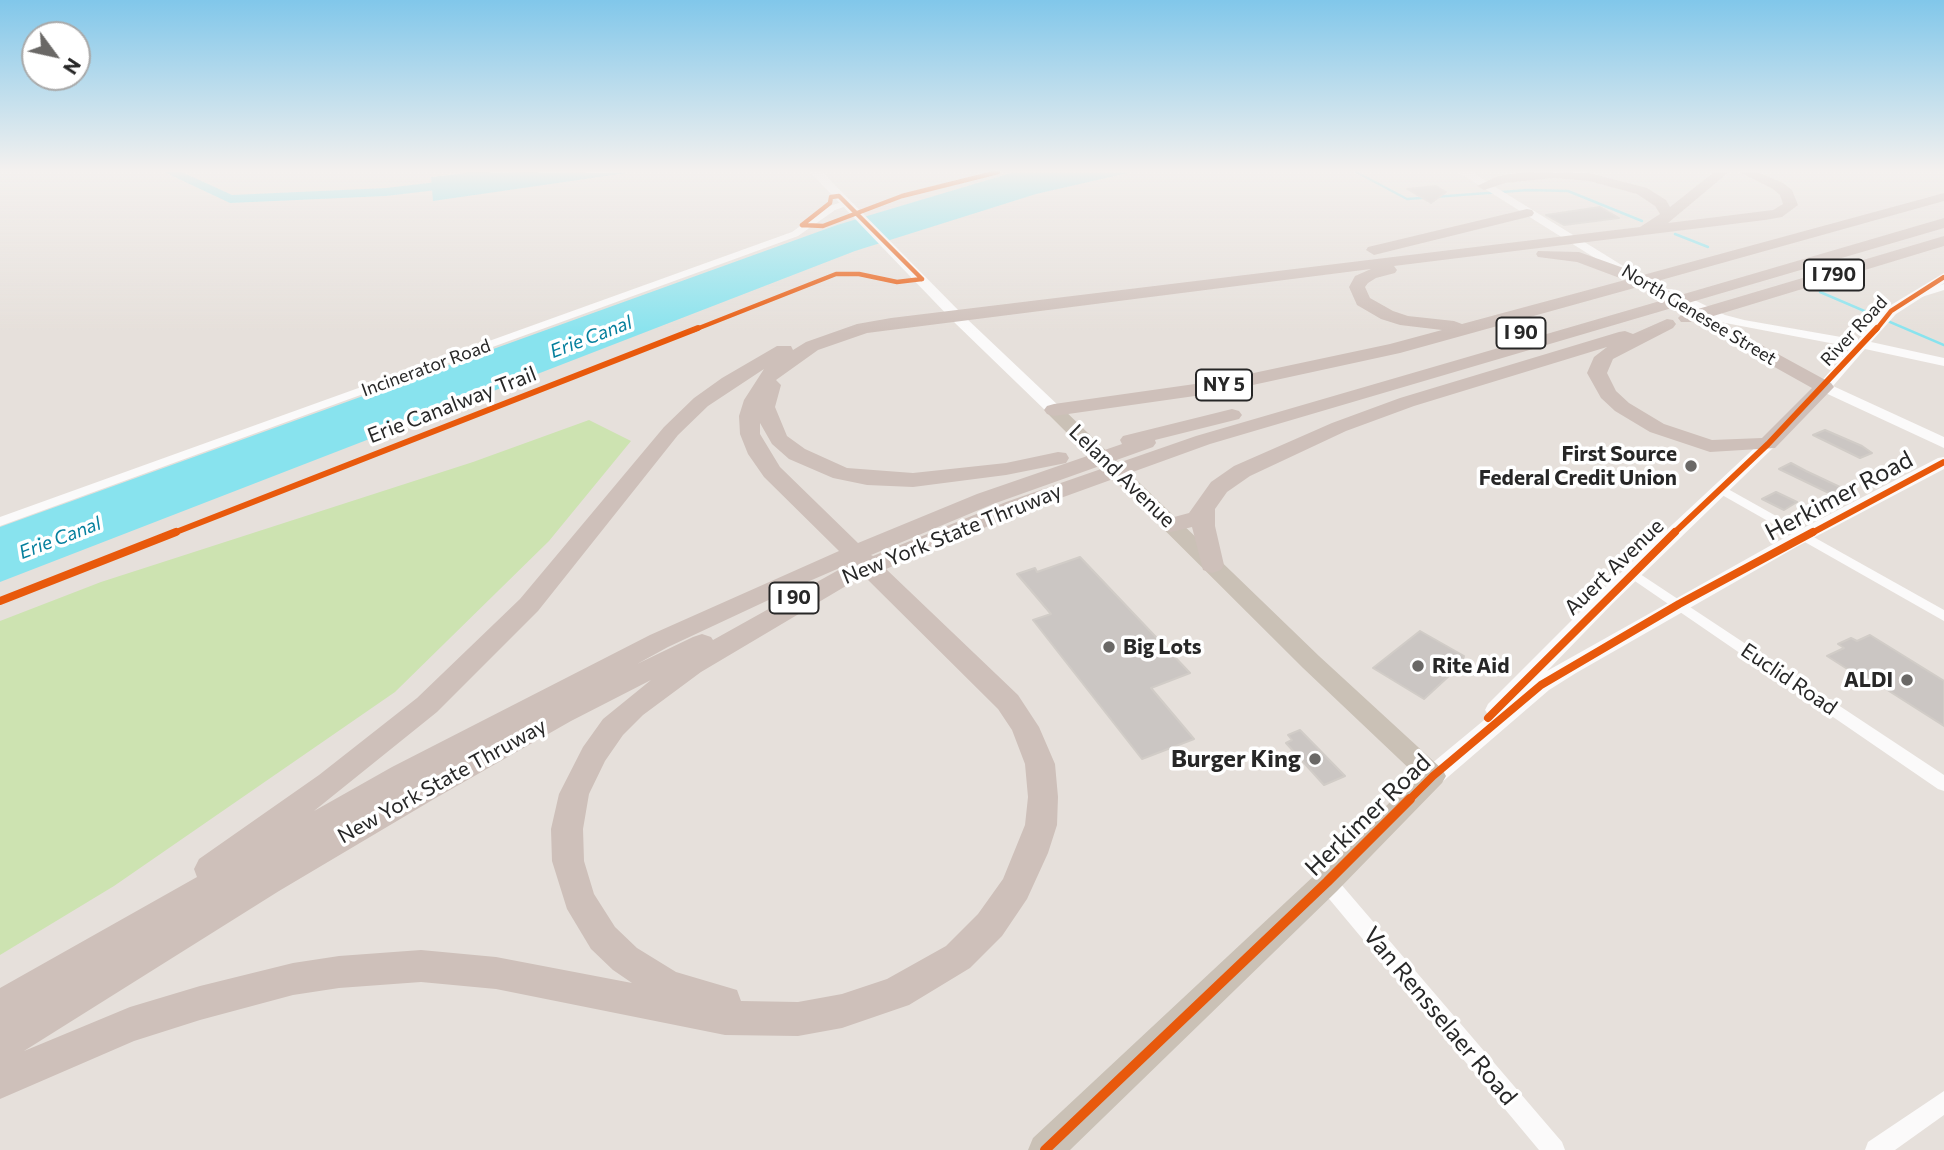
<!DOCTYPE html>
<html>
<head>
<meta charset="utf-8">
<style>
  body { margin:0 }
  #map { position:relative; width:1944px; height:1150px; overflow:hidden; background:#e6e0db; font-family:Commissioner,sans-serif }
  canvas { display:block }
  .north { position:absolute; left:21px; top:21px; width:70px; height:70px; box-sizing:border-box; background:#fff; border:2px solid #a9a9a9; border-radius:50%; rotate:123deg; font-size:19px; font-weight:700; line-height:28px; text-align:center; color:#272727 }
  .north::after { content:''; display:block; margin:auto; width:24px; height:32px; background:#6a6866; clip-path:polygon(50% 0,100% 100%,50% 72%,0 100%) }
</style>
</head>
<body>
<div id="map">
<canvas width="1944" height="1150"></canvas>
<div class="north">N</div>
</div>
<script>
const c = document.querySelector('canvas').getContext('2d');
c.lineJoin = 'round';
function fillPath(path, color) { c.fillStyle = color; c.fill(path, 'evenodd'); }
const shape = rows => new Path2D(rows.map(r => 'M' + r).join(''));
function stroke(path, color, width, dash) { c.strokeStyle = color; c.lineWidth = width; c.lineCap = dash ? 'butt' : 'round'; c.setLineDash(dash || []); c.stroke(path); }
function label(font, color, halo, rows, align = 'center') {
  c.font = font + ' Commissioner,sans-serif'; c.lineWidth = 7; c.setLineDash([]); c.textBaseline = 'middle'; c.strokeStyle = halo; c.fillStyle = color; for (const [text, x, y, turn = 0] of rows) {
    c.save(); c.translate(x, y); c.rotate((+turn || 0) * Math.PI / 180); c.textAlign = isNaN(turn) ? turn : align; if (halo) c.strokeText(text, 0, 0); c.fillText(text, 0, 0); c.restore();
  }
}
const green = shape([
  [589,420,631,441,549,541,395,692,114,886,0,955,0,621,101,582,473,462]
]);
const water = shape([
  [466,173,466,172,627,173,433,201,431,177],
  [1011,173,1128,173,1036,194,855,251,0,582,0,527,837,225]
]);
const stream = shape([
  [1356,172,1407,199,1528,190,1568,191,1642,221],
  [1675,234,1708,247],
  [1820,292,1944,345]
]);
const river = shape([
  [164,172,182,172,232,195,386,188,462,179,468,183,462,187,386,196,230,203,164,172]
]);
const building = shape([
  [1436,186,1446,192,1431,203,1407,189,1436,186],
  [1600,207,1619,218,1564,225,1546,215,1600,207],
  [1825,430,1862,446,1872,453,1860,458,1813,435,1825,430],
  [1791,463,1806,471,1842,488,1831,494,1779,469,1791,463],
  [1776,492,1797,502,1784,510,1762,499,1776,492],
  [1080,557,1190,673,1151,688,1194,739,1142,759,1033,620,1051,614,1017,574,1035,568,1037,572,1080,557],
  [1420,631,1464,656,1462,664,1424,699,1373,668,1420,631],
  [1870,635,1944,681,1944,726,1867,677,1863,679,1827,656,1844,648,1838,644,1851,638,1857,641,1870,635],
  [1300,730,1345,776,1324,785,1286,743,1292,740,1288,735,1300,730]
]);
const street = shape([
  [846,201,849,201,849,205,835,210,798,236,0,526,0,517,792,232,829,206,846,201],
  [1944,284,1944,290,1915,299,1910,296,1944,284],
  [1719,484,1944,610,1944,621,1715,491,1713,488,1719,484],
  [1634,570,1944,775,1944,791,1938,789,1629,577,1627,574,1629,571,1634,570],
  [1327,874,1334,876,1562,1142,1565,1150,1539,1150,1320,888,1318,882,1320,876,1327,874],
  [1944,1091,1944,1115,1895,1150,1865,1150,1868,1142,1944,1091]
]);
const secondary = shape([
  [810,172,822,172,966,318,1060,407,1062,410,1060,413,1048,413,956,324,810,172],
  [1458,172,1471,172,1641,277,1640,280,1630,280,1458,172],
  [1944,273,1944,283,1896,314,1871,342,1944,358,1944,366,1865,349,1833,386,1944,437,1944,448,1819,390,1816,387,1819,384,1851,347,1715,321,1660,292,1662,289,1672,289,1725,315,1744,320,1858,340,1886,308,1944,273],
  [1768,439,1776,444,1774,447,1613,603,1547,671,1784,538,1938,458,1944,457,1944,469,1798,546,1576,673,1549,690,1441,783,1433,785,1425,783,1421,776,1425,769,1489,716,1485,710,1488,704,1599,593,1762,441,1768,439]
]);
const primary = shape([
  [1054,405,1060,406,1319,656,1442,769,1446,776,1442,783,1337,891,1070,1150,1028,1150,1033,1138,1317,873,1417,776,1303,668,1048,414,1045,410,1054,405]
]);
const highway = shape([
  [1524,172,1590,173,1647,188,1666,200,1670,207,1714,172,1729,172,1668,223,1773,210,1783,204,1780,195,1773,189,1739,172,1758,172,1783,183,1792,190,1798,205,1782,217,1765,220,1394,266,1397,270,1395,273,1376,278,1368,283,1365,287,1370,298,1393,311,1408,316,1454,321,1462,324,1625,280,1577,262,1538,257,1536,254,1538,251,1579,252,1643,275,1944,193,1944,201,1654,282,1677,296,1944,218,1944,228,1688,303,1698,309,1944,236,1944,246,1710,317,1831,383,1834,387,1775,448,1710,452,1650,432,1615,411,1601,398,1587,373,1594,357,1607,347,1414,406,1346,431,1250,476,1227,492,1215,509,1215,526,1224,565,1221,570,1212,573,1203,570,1192,527,1171,532,1163,530,1159,525,1163,520,1189,513,1211,482,1234,466,1332,423,1400,398,1619,332,1625,331,1633,334,1667,319,1673,320,1676,324,1673,328,1613,359,1607,373,1616,391,1629,403,1664,424,1712,440,1762,438,1812,388,1694,322,1681,322,1678,318,1682,314,1672,308,1210,444,1022,512,886,569,1018,695,1039,727,1055,764,1058,797,1057,825,1048,853,1027,899,1002,936,970,968,909,1005,842,1028,798,1036,725,1035,496,989,421,982,339,988,293,995,200,1020,134,1041,0,1099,0,988,197,877,194,869,199,859,319,775,417,698,520,599,664,427,694,398,722,378,777,346,791,346,793,350,806,342,857,324,891,318,1640,227,1660,214,1655,206,1637,194,1589,181,1554,178,1505,183,1484,190,1477,186,1498,176,1524,172],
  [1371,269,1355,276,1349,287,1357,305,1381,319,1400,325,1442,330,1390,344,1216,381,1054,404,1047,406,1044,410,1047,414,1054,416,1216,393,1400,353,1638,287,1660,301,1196,436,1006,502,873,556,871,555,993,504,1153,447,1156,443,1155,440,1239,419,1242,415,1239,411,1232,409,1123,436,1120,440,1122,444,977,494,858,543,780,467,760,434,760,423,772,444,789,459,833,478,867,485,913,487,1006,475,1066,463,1069,458,1066,453,1058,452,1006,463,913,473,847,468,805,449,787,436,775,407,781,385,776,380,818,350,867,333,1371,269],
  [764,369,744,400,739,416,740,434,748,454,764,477,839,551,650,635,392,767,314,811,437,712,538,611,678,435,708,406,764,369],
  [851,563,713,640,711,637,702,634,693,637,637,664,668,647,805,583,851,563],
  [865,577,998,709,1012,730,1025,764,1028,797,1025,825,1003,879,978,914,946,946,887,979,842,994,798,1002,741,1001,737,990,676,972,637,948,615,927,594,894,584,861,583,829,589,794,605,761,623,735,643,715,701,672,856,580,865,577],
  [651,680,603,719,583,747,559,794,551,829,552,861,567,909,591,949,613,970,632,983,496,957,421,950,339,956,293,963,200,986,130,1007,24,1051,279,891,434,799,571,721,651,680],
  [1527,209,1532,210,1534,213,1532,216,1374,255,1366,250,1368,247,1527,209]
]);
const cyclewayFar3 = shape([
  [802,225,823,226,902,196,998,172],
  [802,225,830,203,831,197,839,196,922,279],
  [694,330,836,274,859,274,897,282,922,279],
  [1876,330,1891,311,1944,277]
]);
const cyclewayFar2 = shape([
  [171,534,698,328],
  [1673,534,1768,444,1877,328],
  [1810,534,1944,462]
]);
const cyclewayFar1 = shape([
  [0,601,176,532],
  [1488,718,1675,532],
  [1408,801,1433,776,1541,685,1679,604,1813,532]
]);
const cycleway = shape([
  [1045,1150,1327,882,1410,799]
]);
const markers = [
  [1691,466,7,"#6a6866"],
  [1109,647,7,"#6a6866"],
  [1418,666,7,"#6a6866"],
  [1907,680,7,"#6a6866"],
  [1315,759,7,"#6a6866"]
];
const farStreetnames = [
  ["North Genesee Street",1699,315,31],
  ["River Road",1854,331,-47],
  ["Incinerator Road",426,368,-20]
];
const shields = [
  [1834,275,60],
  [1521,333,49],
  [1224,385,56],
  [794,598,49]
];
const shieldNames = [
  ["I 790",1834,275],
  ["I 90",1521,333],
  ["NY 5",1224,385],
  ["I 90",794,598]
];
const farWaternames = [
  ["Erie Canal",591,337,-21],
  ["Erie Canal",60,538,-21]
];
const streetNames = [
  ["Erie Canalway Trail",452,405,-21],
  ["Leland Avenue",1122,476,44],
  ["New York State Thruway",952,534,-22],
  ["Auert Avenue",1614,567,-44],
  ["Euclid Road",1789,679,34],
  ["New York State Thruway",442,781,-29]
];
const poiNames = [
  ["First Source",1677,454],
  ["Federal Credit Union",1677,478],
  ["Big Lots",1123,647,"left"],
  ["Rite Aid",1432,666,"left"],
  ["ALDI",1893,680]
];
const nearStreetnames = [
  ["Herkimer Road",1839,496,-28],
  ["Herkimer Road",1368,815,-44],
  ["Van Rensselaer Road",1440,1016,50]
];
const nearPoinames = [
  ["Burger King",1301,759]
];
fillPath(green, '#cde3b1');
fillPath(water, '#88e3ee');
stroke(stream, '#88e3ee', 2.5);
fillPath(river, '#88e3ee');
fillPath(building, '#cbc6c3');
stroke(building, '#d1ccc7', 2);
fillPath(street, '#fbfafa');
fillPath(secondary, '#fbfafa');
fillPath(primary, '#cac1b6');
fillPath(highway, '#cec0ba');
stroke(cyclewayFar3, '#e8590c', 4.5);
stroke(cyclewayFar2, '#e8590c', 6);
stroke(cyclewayFar1, '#e8590c', 8);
stroke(cycleway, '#e8590c', 10);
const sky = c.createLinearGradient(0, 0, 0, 334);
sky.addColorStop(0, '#81c7ea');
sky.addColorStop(0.51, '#f4f1ef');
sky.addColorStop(1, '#f4f1ef00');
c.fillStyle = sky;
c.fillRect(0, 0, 1944, 334);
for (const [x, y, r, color] of markers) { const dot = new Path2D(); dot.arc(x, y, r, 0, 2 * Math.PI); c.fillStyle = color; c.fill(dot); stroke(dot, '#fff', 2.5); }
label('18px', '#272727', '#fff', farStreetnames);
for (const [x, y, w] of shields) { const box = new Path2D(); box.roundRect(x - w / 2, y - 15.5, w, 31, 5); c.fillStyle = '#fff'; c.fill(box); stroke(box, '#272727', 2); }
label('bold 19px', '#272727', null, shieldNames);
label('italic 19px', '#057f9d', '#fff', farWaternames);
label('21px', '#272727', '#fff', streetNames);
label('bold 21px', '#272727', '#fff', poiNames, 'right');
label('24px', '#272727', '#fff', nearStreetnames);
label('bold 24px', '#272727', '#fff', nearPoinames, 'right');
</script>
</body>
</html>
